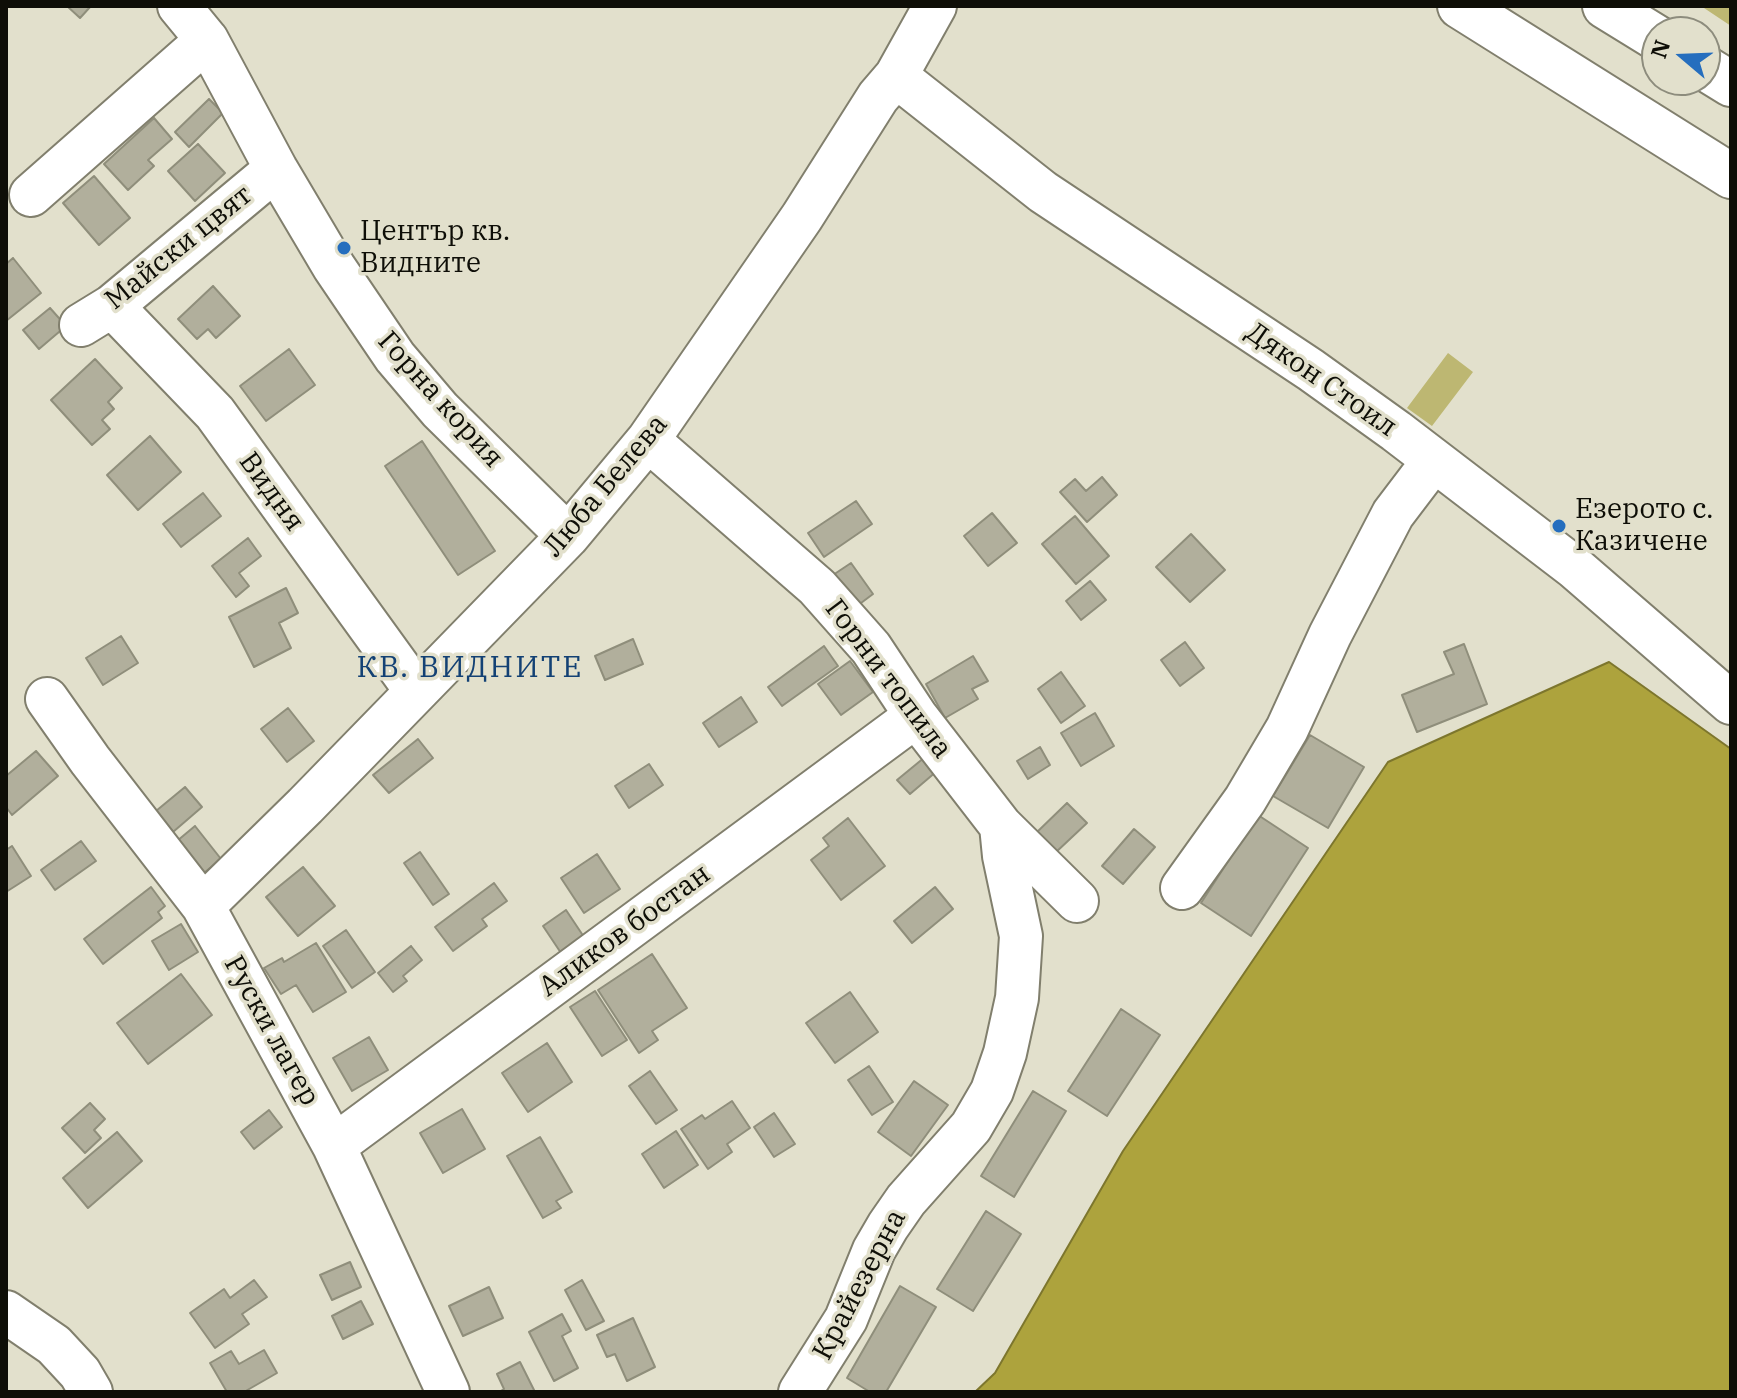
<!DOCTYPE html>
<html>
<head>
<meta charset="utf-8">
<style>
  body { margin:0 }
  #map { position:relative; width:1737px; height:1398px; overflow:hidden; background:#e2e0cc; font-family:"IBM Plex Serif",serif }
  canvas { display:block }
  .frame { position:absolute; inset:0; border:8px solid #0e0e07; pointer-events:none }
  .north { position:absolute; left:1641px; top:16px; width:80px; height:80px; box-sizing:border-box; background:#e2e0cc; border:2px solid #8d8c7d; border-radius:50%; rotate:289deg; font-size:22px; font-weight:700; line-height:32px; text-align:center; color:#0e0e07 }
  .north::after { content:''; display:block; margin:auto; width:28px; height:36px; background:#256ebe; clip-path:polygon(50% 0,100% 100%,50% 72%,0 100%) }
</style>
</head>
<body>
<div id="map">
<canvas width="1737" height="1398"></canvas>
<div class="frame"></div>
<div class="north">N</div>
</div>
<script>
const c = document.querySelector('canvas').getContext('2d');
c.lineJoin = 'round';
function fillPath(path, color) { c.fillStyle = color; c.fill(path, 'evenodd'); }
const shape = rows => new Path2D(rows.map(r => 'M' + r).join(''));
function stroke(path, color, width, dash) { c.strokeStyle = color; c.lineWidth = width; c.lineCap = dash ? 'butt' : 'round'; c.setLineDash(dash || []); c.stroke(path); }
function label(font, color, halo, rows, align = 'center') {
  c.font = font + ' "IBM Plex Serif",serif'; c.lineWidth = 7; c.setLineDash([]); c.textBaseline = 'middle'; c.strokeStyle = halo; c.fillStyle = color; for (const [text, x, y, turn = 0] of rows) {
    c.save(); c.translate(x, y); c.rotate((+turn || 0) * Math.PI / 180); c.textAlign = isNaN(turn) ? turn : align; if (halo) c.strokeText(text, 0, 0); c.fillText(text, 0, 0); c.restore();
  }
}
const green = shape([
  [1701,6,1731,6,1731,26],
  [1448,353,1473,372,1432,426,1407,408]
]);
const water = shape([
  [1609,662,1731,749,1731,1392,975,1392,995,1373,1123,1151,1388,762,1609,662]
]);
const building = shape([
  [67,6,91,6,80,18,67,6],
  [209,99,223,113,189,147,175,132,209,99],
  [154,118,172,139,148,160,154,166,128,190,104,164,154,118],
  [198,144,225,173,195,201,168,171,198,144],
  [94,176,130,218,99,245,63,203,94,176],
  [13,258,41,293,6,321,6,264,13,258],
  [213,286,240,316,216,338,208,329,197,339,178,319,213,286],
  [50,308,66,326,39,349,23,330,50,308],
  [289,349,315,385,266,421,240,386,289,349],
  [95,359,122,388,108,402,114,409,102,420,110,429,92,445,51,400,95,359],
  [150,436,181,472,138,510,107,475,150,436],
  [422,441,495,551,458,575,385,466,422,441],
  [1102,477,1117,495,1087,522,1060,492,1075,479,1086,491,1102,477],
  [203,493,221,516,181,547,163,524,203,493],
  [856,501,872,524,824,557,808,533,856,501],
  [992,513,1017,543,988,566,964,536,992,513],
  [1075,516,1109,556,1076,584,1042,544,1075,516],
  [1191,534,1225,570,1190,602,1156,567,1191,534],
  [248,538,261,556,239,573,249,586,236,597,212,566,248,538],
  [851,563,873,594,857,606,833,575,851,563],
  [1090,581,1106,600,1081,620,1066,601,1090,581],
  [286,588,298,613,279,623,291,648,254,667,229,617,286,588],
  [121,636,138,663,103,685,86,658,121,636],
  [633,639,643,664,605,680,595,656,633,639],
  [1185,642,1204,668,1180,686,1161,660,1185,642],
  [1464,644,1487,704,1417,732,1402,695,1454,674,1444,652,1464,644],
  [824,646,838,666,782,706,768,687,824,646],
  [973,656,988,681,972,689,978,699,945,718,926,684,973,656],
  [850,661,873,692,841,715,818,684,850,661],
  [1061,672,1085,706,1061,723,1038,689,1061,672],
  [741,697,757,722,719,747,703,723,741,697],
  [288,708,314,741,287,762,261,729,288,708],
  [1095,713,1114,746,1081,766,1061,733,1095,713],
  [1310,735,1364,767,1328,828,1273,796,1310,735],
  [418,739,433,758,389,793,373,775,418,739],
  [1040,747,1050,765,1028,779,1017,761,1040,747],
  [36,751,58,776,12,815,6,807,6,776,36,751],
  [925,757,937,771,910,794,897,780,925,757],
  [649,764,663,785,629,808,615,786,649,764],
  [185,787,202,807,173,832,156,811,185,787],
  [1067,803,1087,823,1054,854,1035,834,1067,803],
  [1258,815,1308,848,1251,936,1201,903,1258,815],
  [848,818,885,866,841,900,811,860,829,846,823,838,848,818],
  [195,826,221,859,204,873,177,841,195,826],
  [1134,829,1155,847,1123,884,1102,866,1134,829],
  [81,841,96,861,55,890,41,870,81,841],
  [12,846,31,876,6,892,6,850,12,846],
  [420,852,449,894,433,905,404,863,420,852],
  [597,854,620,889,584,913,561,878,597,854],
  [303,867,335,906,298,936,266,897,303,867],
  [494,883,507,901,482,919,487,926,453,951,435,927,494,883],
  [151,887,165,906,158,912,162,918,103,964,84,939,151,887],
  [935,887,953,909,912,943,894,921,935,887],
  [566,910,592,949,569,965,543,926,566,910],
  [181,924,198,952,169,970,152,941,181,924],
  [346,930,375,972,352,988,323,946,346,930],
  [316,943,346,992,313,1012,296,985,281,994,264,968,282,958,284,962,316,943],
  [411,946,422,960,403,976,407,981,393,992,378,973,411,946],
  [652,954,687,1008,652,1031,658,1040,639,1053,598,990,652,954],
  [181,974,212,1015,148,1064,117,1023,181,974],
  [595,991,627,1040,602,1056,570,1007,595,991],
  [850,992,878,1032,835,1063,806,1023,850,992],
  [1121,1009,1160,1035,1107,1116,1068,1091,1121,1009],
  [369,1037,388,1070,352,1091,333,1058,369,1037],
  [547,1043,572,1082,528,1112,502,1073,547,1043],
  [869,1066,893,1102,872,1115,848,1080,869,1066],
  [650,1071,677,1110,656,1124,629,1086,650,1071],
  [914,1081,948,1105,911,1156,878,1132,914,1081],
  [1033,1091,1066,1111,1014,1197,981,1176,1033,1091],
  [732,1101,750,1128,727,1144,732,1152,708,1169,681,1129,702,1115,705,1119,732,1101],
  [90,1103,105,1119,94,1130,101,1138,85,1153,62,1128,90,1103],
  [462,1109,485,1149,443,1173,420,1133,462,1109],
  [269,1110,282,1127,254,1149,241,1132,269,1110],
  [774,1113,795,1144,774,1157,754,1127,774,1113],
  [676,1131,698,1165,664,1188,642,1154,676,1131],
  [117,1132,142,1161,88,1208,63,1178,117,1132],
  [540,1137,572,1192,556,1201,561,1208,543,1218,507,1156,540,1137],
  [986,1211,1021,1234,973,1311,937,1289,986,1211],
  [350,1262,361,1287,332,1300,320,1275,350,1262],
  [254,1280,267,1297,242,1314,249,1324,215,1348,190,1313,224,1289,230,1298,254,1280],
  [582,1280,604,1321,586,1330,565,1290,582,1280],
  [900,1286,936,1307,886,1392,870,1392,847,1378,900,1286],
  [489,1287,503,1318,463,1336,449,1306,489,1287],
  [361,1301,373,1324,343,1339,332,1316,361,1301],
  [562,1314,571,1331,562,1336,578,1368,554,1381,529,1332,562,1314],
  [633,1318,655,1367,627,1381,615,1354,607,1357,597,1335,633,1318],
  [264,1350,277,1373,244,1392,227,1392,210,1363,231,1351,239,1364,264,1350],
  [520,1362,535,1392,499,1392,504,1389,497,1374,520,1362]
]);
const minor = shape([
  [179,6,207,40,276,169,334,267,395,357,440,410,568,536],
  [896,76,1043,192,1311,370,1396,431,1575,568,1731,703],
  [31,195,207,40],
  [112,306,215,413,416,691],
  [81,325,112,306,276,169],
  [648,440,817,587,871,648,916,716,1001,826,1077,901],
  [47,699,90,760,203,906,334,1146,448,1392],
  [1182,888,1245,800,1287,729,1330,635,1393,514,1434,460],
  [203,906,305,806,568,536,648,440,802,217,878,97,896,76,935,6],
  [334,1146,916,716],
  [6,1312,54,1345,80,1373,91,1392],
  [800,1392,846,1319,874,1250,888,1226,906,1200,971,1127,992,1091,1005,1053,1017,998,1021,936,1004,856,1001,826]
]);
const highway = shape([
  [1460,6,1731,176],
  [1605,6,1657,38],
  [1705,68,1731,84]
]);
const markers = [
  [344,248,8,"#256ebe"],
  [1559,526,8,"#256ebe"]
];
const poiNames = [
  ["Център кв.",360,232],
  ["Видните",360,264],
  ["Езерото с.",1575,510],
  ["Казичене",1575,542]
];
const streetNames = [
  ["Майски цвят",179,248,-39],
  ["Дякон Стоил",1321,380,35],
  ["Горна кория",440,400,48],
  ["Люба Белева",606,486,-50],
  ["Видня",271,492,54],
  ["Горни топила",888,679,53],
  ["Аликов бостан",625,931,-36],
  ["Руски лагер",271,1031,61],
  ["Крайезерна",860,1285,-62]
];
const neighbourhoodNames = [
  ["КВ. ВИДНИТЕ",470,668]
];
fillPath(green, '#bdb772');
fillPath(water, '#ada33d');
stroke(water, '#7d762d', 2);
fillPath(building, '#b1af9c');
stroke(building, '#8f8e7b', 2);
stroke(minor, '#817f6d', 46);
stroke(highway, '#817f6d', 48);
stroke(minor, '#fff', 42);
stroke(highway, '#fff', 44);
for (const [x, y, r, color] of markers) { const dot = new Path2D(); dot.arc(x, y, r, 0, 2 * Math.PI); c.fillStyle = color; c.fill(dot); stroke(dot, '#e2e0cc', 3); }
label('28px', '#0e0e07', '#e2e0cc', poiNames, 'left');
label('28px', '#0e0e07', '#e2e0cc', streetNames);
c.letterSpacing = '2px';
label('30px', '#134174', '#e2e0cc', neighbourhoodNames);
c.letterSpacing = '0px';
</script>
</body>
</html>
